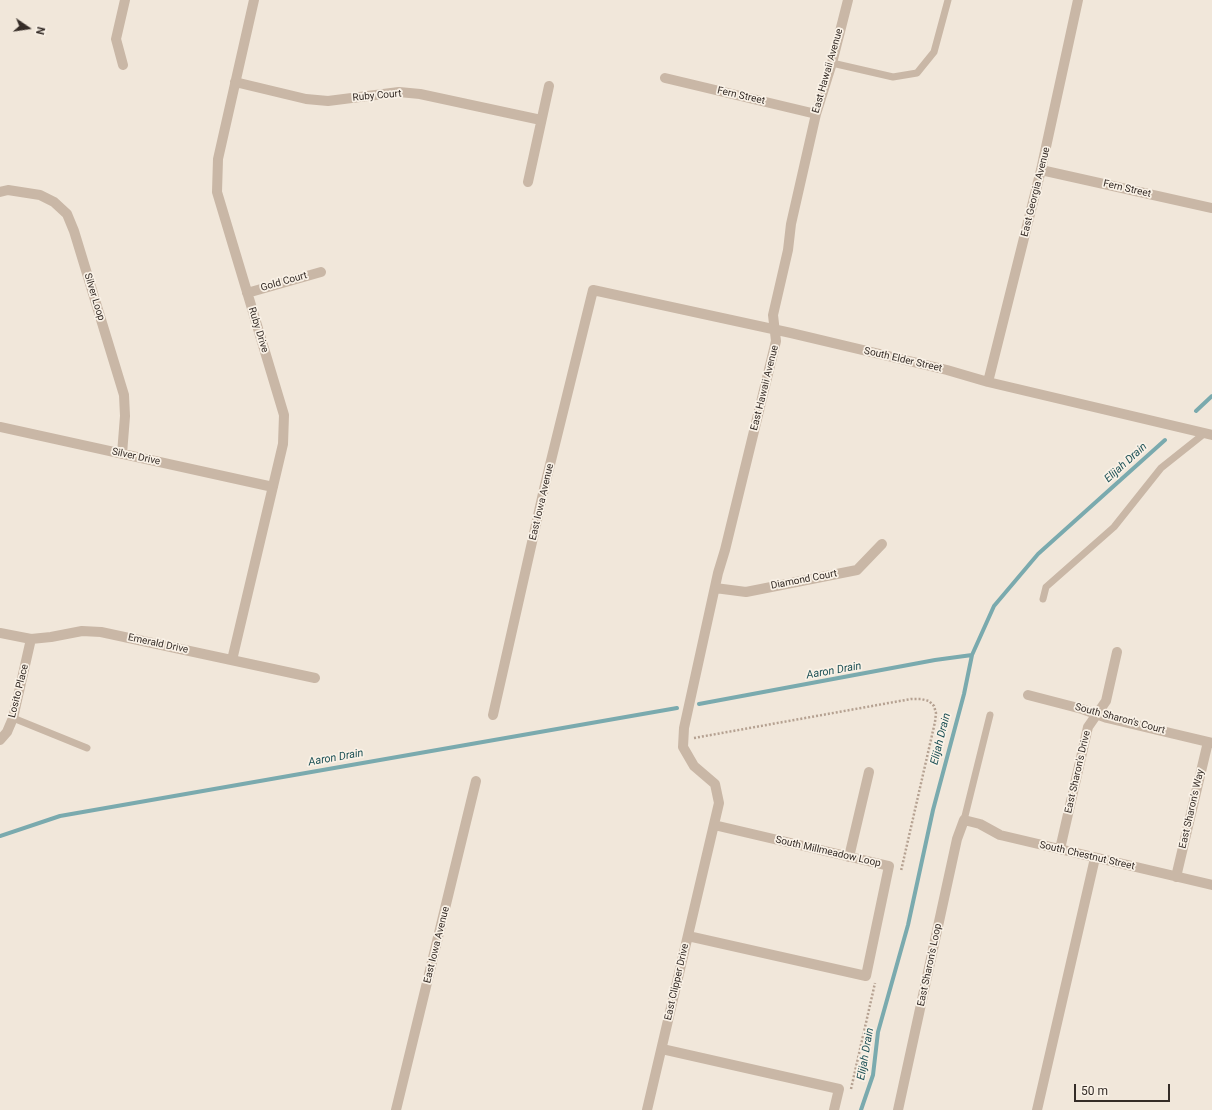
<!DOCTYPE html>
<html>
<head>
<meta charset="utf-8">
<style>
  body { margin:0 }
  #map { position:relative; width:1212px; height:1110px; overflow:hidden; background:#f1e7da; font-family:Roboto,sans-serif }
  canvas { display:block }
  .north { position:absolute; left:8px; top:8px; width:40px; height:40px; -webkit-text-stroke:3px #f9f1e6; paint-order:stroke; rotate:103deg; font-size:11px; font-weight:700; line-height:16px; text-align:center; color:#352c27 }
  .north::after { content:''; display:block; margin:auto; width:14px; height:18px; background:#352c27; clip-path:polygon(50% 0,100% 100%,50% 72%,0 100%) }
  .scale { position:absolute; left:1074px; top:1084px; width:96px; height:18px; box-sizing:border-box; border:2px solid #352c27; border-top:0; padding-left:5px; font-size:12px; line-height:14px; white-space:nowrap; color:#352c27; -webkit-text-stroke:3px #f9f1e6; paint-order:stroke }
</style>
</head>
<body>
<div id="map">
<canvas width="1212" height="1110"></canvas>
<div class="north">N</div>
<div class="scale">50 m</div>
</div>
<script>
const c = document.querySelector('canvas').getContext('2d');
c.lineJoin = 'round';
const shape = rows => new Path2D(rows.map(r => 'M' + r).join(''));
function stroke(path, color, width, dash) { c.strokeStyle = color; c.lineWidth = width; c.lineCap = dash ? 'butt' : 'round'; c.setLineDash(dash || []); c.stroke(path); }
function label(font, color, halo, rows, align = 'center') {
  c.font = font + ' Roboto,sans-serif'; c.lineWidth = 3.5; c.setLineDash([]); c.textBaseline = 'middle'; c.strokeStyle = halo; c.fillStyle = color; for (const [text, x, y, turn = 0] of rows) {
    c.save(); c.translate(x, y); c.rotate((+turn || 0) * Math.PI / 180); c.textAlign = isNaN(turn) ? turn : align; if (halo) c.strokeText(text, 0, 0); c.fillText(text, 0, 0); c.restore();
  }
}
const stream = shape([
  [1196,411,1212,396],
  [699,704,935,660,972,655],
  [0,836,60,816,677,708],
  [861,1110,873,1075,878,1032,908,925,933,810,964,694,972,655,994,606,1038,554,1165,440]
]);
const path = shape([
  [694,738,911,699,921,699,929,701,934,706,936,713,935,722,901,871],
  [851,1089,875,983]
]);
const service = shape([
  [832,63,893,77,917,73,934,52,948,0],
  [1043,599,1046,587,1114,527,1161,468,1205,433],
  [13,718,87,748],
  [964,820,990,715]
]);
const minor = shape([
  [123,65,116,39,125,0],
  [665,78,816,114],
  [235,82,306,99,328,101,399,92,420,94,541,120],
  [1041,170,1212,208],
  [528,182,549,86],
  [0,192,8,190,40,195,54,202,67,214,74,231,124,395,125,416,122,454],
  [247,293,321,272],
  [988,382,1041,170,1078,0],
  [0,427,273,487],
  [715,588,746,592,857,570,882,544],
  [0,633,31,639,51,637,82,631,101,632,315,678],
  [232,660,283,444,284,415,217,192,218,159,254,0],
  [1028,695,1082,709,1107,718,1212,743],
  [493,715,544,489,593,290,791,333,947,370,988,382,1212,435],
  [0,740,7,732,13,718,31,639],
  [1060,849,1088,727,1106,701,1117,652],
  [849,857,869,772],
  [1176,877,1208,742],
  [688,936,866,976,889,866,714,825],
  [662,1049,839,1089,834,1110],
  [396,1110,476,781],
  [647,1110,719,803,715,784,694,766,683,747,684,728,718,573,725,550,776,341,773,315,788,250,791,224,816,114,832,63,848,0],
  [898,1110,957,839,964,820,980,824,1000,835,1212,885],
  [1037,1110,1095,858]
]);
const streetNames = [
  ["East Hawaii Avenue",828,71,-74],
  ["Ruby Court",377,96,-5],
  ["Fern Street",741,96,13],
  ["Fern Street",1127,189,13],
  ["East Georgia Avenue",1036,192,-76],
  ["Gold Court",284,282,-16],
  ["Silver Loop",94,297,73],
  ["Ruby Drive",258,330,73],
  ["South Elder Street",903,360,13],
  ["East Hawaii Avenue",765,388,-76],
  ["Silver Drive",136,457,12],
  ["East Iowa Avenue",542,502,-77],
  ["Diamond Court",804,580,-11],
  ["Emerald Drive",158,644,12],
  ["Losito Place",19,691,-76],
  ["South Sharon's Court",1120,719,15],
  ["East Sharon's Drive",1078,772,-77],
  ["East Sharon's Way",1192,809,-77],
  ["South Millmeadow Loop",828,852,13],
  ["South Chestnut Street",1087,856,13],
  ["East Iowa Avenue",437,945,-76],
  ["East Sharon's Loop",930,965,-78],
  ["East Clipper Drive",677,982,-77]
];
const waterNames = [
  ["Elijah Drain",1126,463,-42],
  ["Aaron Drain",834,671,-10],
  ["Elijah Drain",941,739,-76],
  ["Aaron Drain",336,758,-10],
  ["Elijah Drain",866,1054,-80]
];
stroke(stream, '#7aaaae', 4);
stroke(path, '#b5a191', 2.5, [2, 2]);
stroke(service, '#c9b7a6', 7);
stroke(minor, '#c9b7a6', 10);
label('10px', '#352c27', '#f9f1e6', streetNames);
label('italic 11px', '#1d5156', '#f9f1e6', waterNames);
</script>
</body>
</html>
